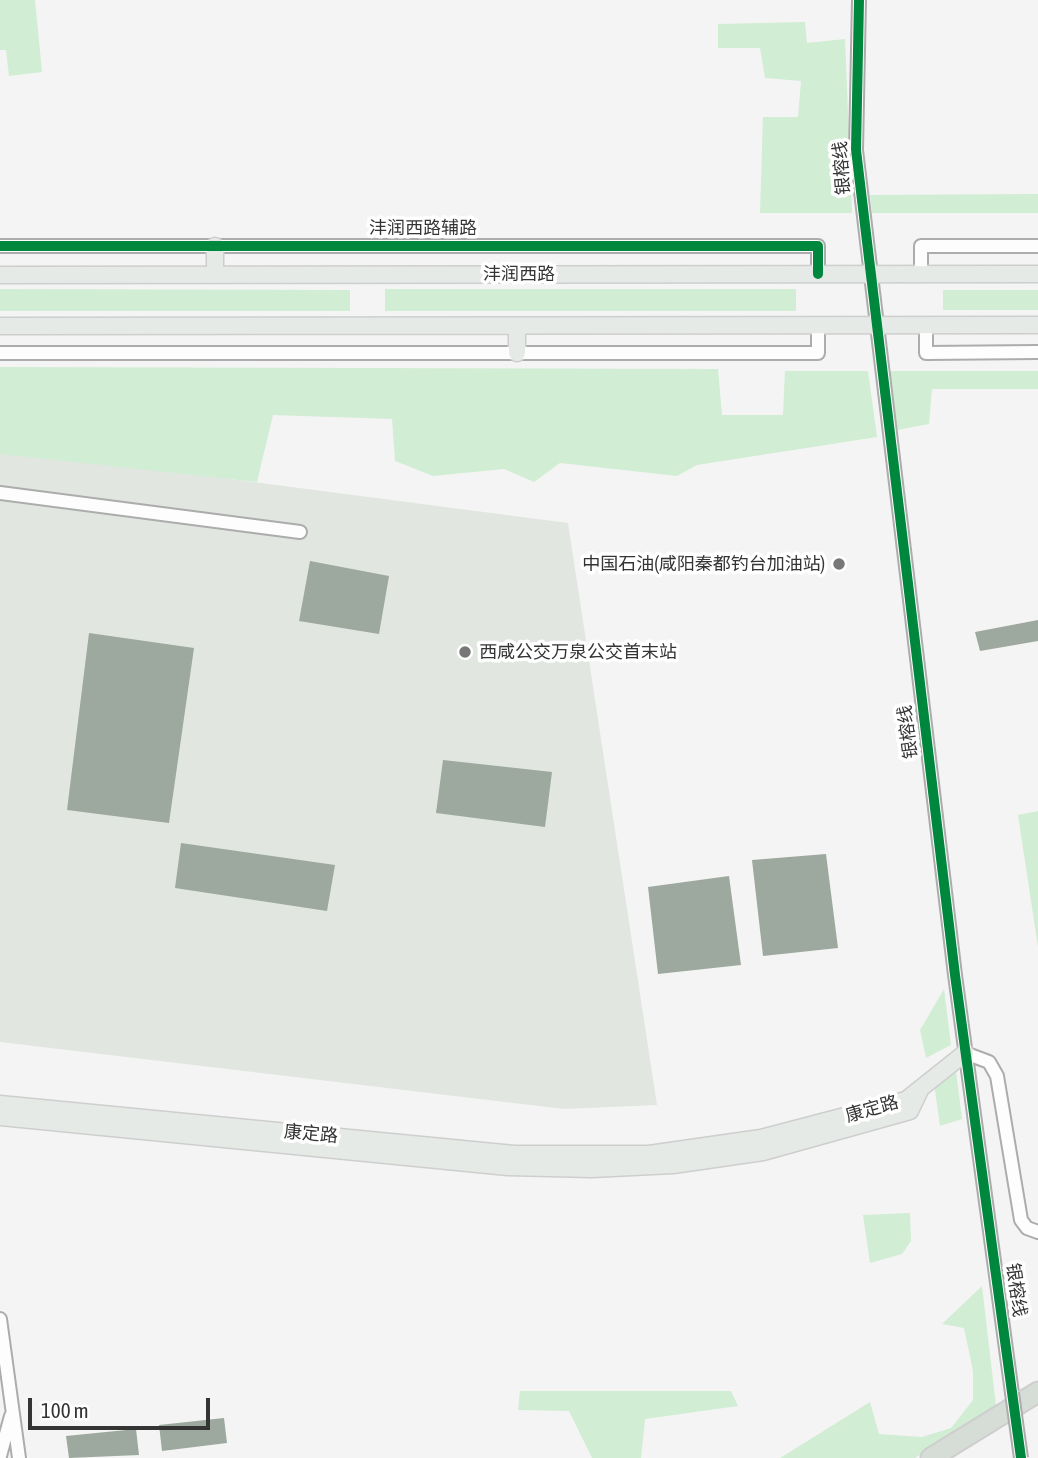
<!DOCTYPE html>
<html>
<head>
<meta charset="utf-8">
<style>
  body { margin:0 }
  #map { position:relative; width:1038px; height:1458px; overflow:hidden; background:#f4f4f4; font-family:"Asap Condensed",sans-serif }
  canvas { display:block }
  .scale { position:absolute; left:28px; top:1398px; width:182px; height:32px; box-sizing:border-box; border:4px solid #333433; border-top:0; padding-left:9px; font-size:21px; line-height:24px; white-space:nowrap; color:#333433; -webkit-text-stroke:5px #fff; paint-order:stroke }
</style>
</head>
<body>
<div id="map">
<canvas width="1038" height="1458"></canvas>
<div class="scale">100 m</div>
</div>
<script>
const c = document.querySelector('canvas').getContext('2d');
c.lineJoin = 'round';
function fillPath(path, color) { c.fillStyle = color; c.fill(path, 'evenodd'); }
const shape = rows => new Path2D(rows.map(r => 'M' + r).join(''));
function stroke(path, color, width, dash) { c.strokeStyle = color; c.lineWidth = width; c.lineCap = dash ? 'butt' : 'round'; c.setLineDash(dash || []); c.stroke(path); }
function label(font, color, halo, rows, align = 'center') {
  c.font = font + ' "Asap Condensed","Noto Sans SC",sans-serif'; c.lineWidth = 7; c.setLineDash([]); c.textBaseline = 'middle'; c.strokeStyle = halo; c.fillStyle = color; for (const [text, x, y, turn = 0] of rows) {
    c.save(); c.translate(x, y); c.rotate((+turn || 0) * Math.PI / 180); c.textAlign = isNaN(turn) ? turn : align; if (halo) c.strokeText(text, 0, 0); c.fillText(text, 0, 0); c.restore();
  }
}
const built = shape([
  [0,449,568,523,657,1105,564,1109,0,1042]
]);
const green = shape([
  [0,0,35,0,42,72,9,76,6,50,0,50],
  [805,22,807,43,845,39,852,213,760,213,763,117,798,117,801,81,765,78,760,48,718,48,718,24],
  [1038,194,1038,213,872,213,870,195],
  [0,289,350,290,350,311,0,311],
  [385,289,796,289,796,311,385,311],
  [943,290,1038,290,1038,310,943,310],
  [0,367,718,369,722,415,783,415,785,371,868,371,877,437,697,465,677,476,560,463,534,482,504,469,433,476,395,461,392,419,273,415,257,482,0,454],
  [890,371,1038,371,1038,389,932,389,929,424,897,430],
  [1038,811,1038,947,1018,815],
  [944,989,951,1045,926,1058,920,1030],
  [955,1063,962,1119,940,1126,933,1076],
  [910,1213,911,1241,902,1254,870,1263,863,1215],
  [982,1286,996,1406,915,1458,780,1458,870,1402,879,1434,922,1437,951,1428,973,1400,973,1371,964,1328,942,1324],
  [520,1391,731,1391,738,1406,645,1419,641,1458,592,1458,569,1411,518,1410]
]);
const building = shape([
  [310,561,389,576,379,634,299,621],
  [1038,620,1038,641,980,651,975,632],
  [89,633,194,648,169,823,67,810],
  [443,760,552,772,545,827,436,813],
  [181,843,335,865,327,911,175,888],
  [826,854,838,948,763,956,752,860],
  [729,876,741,965,658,974,648,887],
  [224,1418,227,1443,162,1451,159,1425],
  [136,1429,139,1455,69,1458,66,1436]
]);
const minor = shape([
  [859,0,856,150,955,975,1012,1393],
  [0,246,818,246,818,274],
  [921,274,921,246,1038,246],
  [926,326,926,353,1038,352],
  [0,353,818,353,818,326],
  [0,493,300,532],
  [965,1053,989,1062,997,1076,1021,1220,1027,1228,1038,1232],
  [0,1319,19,1458],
  [0,1456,11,1416]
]);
const major = shape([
  [215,246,215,275],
  [0,275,1038,274],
  [0,326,1038,325],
  [517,326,517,353],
  [0,1104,514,1154,649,1154,761,1138,906,1100,965,1053],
  [0,1117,508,1167,592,1169,673,1165,763,1152,910,1111,920,1090]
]);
const highway = shape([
  [931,1458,1038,1392]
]);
const minorBridge = shape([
  [1012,1393,1021,1458]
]);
const cycleway = shape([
  [859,0,856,150,955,975,1021,1458],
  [0,246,818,246,818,274]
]);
const markers = [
  [839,564,7,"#777"],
  [465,652,7,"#777"]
];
const streetNames = [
  ["银榕线",842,168,-94],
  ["沣润西路辅路",423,228],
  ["沣润西路",519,274],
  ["银榕线",908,732,-97],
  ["康定路",872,1109,-16],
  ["康定路",311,1134,5],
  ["银榕线",1016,1290,82]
];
const poiNames = [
  ["中国石油(咸阳秦都钓台加油站)",825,564],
  ["西咸公交万泉公交首末站",479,652,"left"]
];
fillPath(built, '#e1e6e1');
fillPath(green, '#d1edd3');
fillPath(building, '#9da89e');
stroke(minor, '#abacab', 16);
stroke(major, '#cecece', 19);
stroke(highway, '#cecece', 23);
stroke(minor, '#fdfdfd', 12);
stroke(major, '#e6eae6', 16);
stroke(highway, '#d5ddd6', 19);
stroke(minorBridge, '#abacab', 16, []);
stroke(minorBridge, '#fdfdfd', 12);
stroke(cycleway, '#00873e', 10);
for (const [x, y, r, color] of markers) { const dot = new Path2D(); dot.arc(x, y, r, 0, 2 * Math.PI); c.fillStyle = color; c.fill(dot); stroke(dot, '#fff', 2.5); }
label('18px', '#333433', '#fff', streetNames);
label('18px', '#333433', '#fff', poiNames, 'right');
</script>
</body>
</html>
